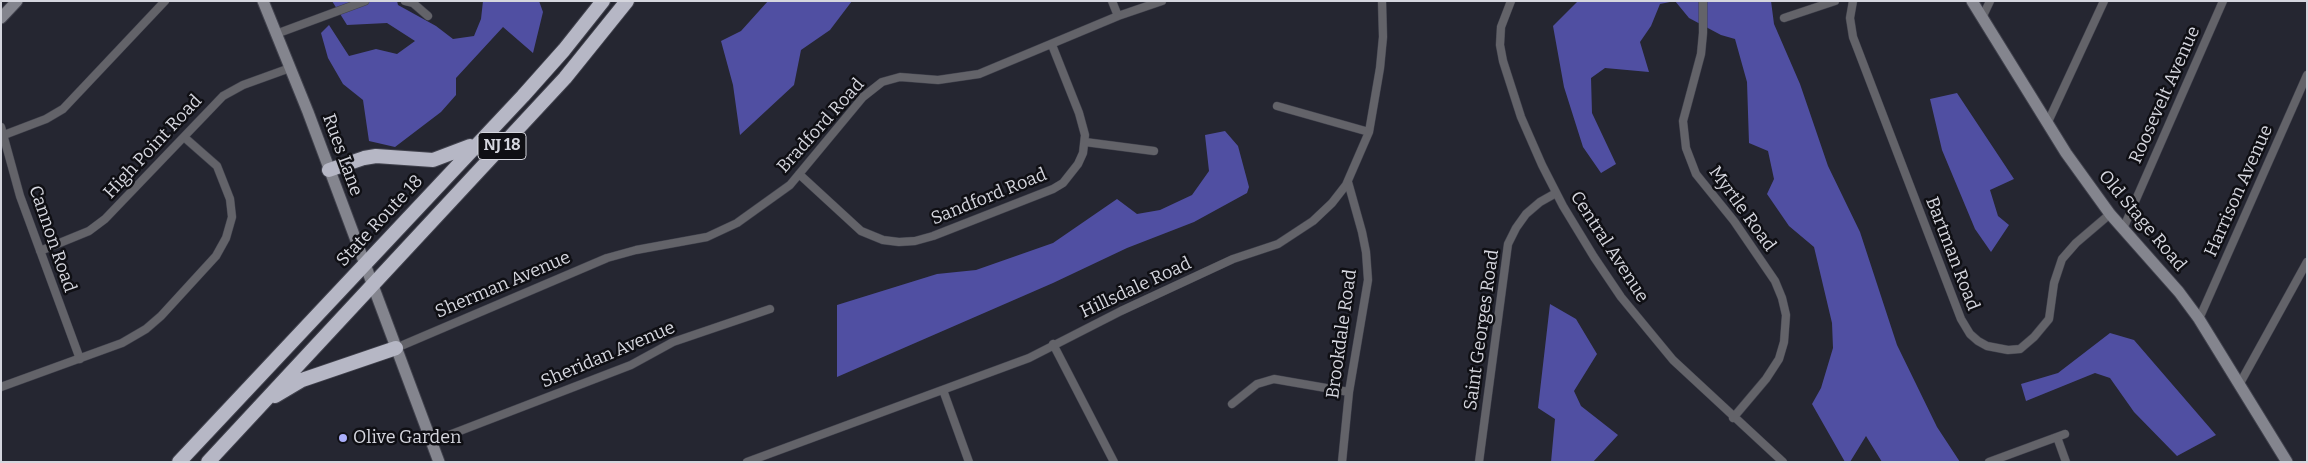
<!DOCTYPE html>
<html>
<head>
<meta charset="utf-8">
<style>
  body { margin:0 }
  #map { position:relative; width:2308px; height:463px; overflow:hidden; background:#252631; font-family:Bitter,serif }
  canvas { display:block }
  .frame { position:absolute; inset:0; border:2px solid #d5d6de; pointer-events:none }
</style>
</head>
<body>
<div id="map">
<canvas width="2308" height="463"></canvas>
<div class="frame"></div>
</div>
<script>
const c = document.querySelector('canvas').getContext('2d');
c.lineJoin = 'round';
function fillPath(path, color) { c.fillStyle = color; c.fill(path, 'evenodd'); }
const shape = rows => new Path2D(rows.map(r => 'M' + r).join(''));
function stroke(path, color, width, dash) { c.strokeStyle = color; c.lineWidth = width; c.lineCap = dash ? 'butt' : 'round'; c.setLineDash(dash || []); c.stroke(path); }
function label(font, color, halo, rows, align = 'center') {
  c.font = font + ' Bitter,serif'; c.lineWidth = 5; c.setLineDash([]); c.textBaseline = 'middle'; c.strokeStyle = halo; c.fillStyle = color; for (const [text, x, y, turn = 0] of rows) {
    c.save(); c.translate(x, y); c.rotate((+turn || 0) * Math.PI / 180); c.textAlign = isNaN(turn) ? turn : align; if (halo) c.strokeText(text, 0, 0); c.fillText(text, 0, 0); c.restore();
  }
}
const forest = shape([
  [332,1,397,1,398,5,436,26,453,39,474,36,481,19,483,1,539,1,543,12,533,53,503,27,456,78,456,95,441,112,395,147,369,141,363,100,343,84,328,58,321,33,329,25,349,56,376,49,397,54,415,41,387,23,347,25],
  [768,1,852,1,830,30,801,50,794,85,740,135,733,85,721,41,741,31],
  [1578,1,1771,1,1774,24,1800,84,1828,166,1860,232,1897,345,1937,427,1960,462,1882,462,1866,436,1850,462,1845,462,1812,404,1821,388,1833,348,1832,323,1814,247,1789,226,1767,194,1774,179,1768,151,1749,143,1747,82,1735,39,1721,35,1689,18,1675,1,1660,4,1651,26,1640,42,1649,72,1605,68,1591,78,1592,113,1616,164,1601,173,1583,147,1564,87,1553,26],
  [1957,93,2014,179,1990,190,1998,216,2009,225,1991,252,1975,229,1942,150,1930,99],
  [1225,131,1238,146,1249,187,1247,193,1194,222,1127,248,1053,283,837,377,837,305,937,274,976,270,1053,243,1117,199,1137,214,1160,210,1192,195,1209,171,1205,135],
  [1550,304,1576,319,1597,354,1574,391,1581,406,1618,435,1593,462,1551,462,1555,419,1538,408],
  [2110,333,2134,340,2216,435,2177,456,2134,412,2110,378,2095,373,2026,401,2021,384,2058,373]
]);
const street = shape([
  [405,1,413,3,428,16],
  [1112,1,1118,16],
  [1511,1,1501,27,1500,45,1503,61,1521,117,1542,165,1563,206,1594,257,1621,297,1673,360,1783,462],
  [1703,1,1703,33,1701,54,1683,121,1686,148,1696,174,1734,221,1775,281,1782,298,1786,315,1784,342,1779,359,1766,379,1733,418],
  [1853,1,1850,18,1853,37,1961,319,1970,334,1978,341,1987,346,2008,350,2020,349,2034,337,2049,319,2054,283,2062,259,2076,243,2110,214],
  [1784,18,1835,1],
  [1982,18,1990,1],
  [276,34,365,1],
  [1277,106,1369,132],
  [2047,124,2104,1],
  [1,127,20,196,80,359],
  [4,135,46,119,63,109,165,1],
  [1085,142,1154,151],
  [799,174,861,231,883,240,899,242,915,241,933,236,1053,189,1063,183,1078,164,1083,153,1085,135,1079,113,1052,45],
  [2123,229,2223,1],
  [40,251,89,231,105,219,223,96,243,85,290,68],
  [2199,319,2307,75],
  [1053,344,1114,462],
  [396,348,607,258,636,250,707,237,737,223,790,185,863,97,882,82,900,77,938,80,979,74,1118,16,1162,1],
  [2239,385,2307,262],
  [1,387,122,343,146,329,161,316,216,256,226,238,232,217,230,199,217,166,184,137],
  [943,390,969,462],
  [1232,404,1257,384,1274,379,1349,392],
  [2057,437,2066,462],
  [431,442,631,365,673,342,770,309],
  [747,462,1029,358,1121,311,1233,259,1278,244,1313,221,1332,203,1346,185,1369,132,1380,68,1383,37,1382,1],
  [1342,462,1349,392,1368,280,1366,252,1362,232,1348,182],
  [1479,462,1508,244,1516,228,1526,214,1540,202,1556,193],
  [1989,462,2065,434]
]);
const secondary = shape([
  [263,1,308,112,439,462],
  [1972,1,2066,153,2110,214,2179,292,2199,319,2287,462],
  [1,18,17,1]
]);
const highway = shape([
  [329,170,364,158,376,156,433,160,470,146],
  [275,396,302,380,396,348],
  [179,462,523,96,564,50,603,1],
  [208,462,565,78,627,1]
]);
const markers = [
  [343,438,5,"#abaffb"]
];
const shields = [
  [502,146,48]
];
const shieldNames = [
  ["NJ 18",502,146]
];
const streetNames = [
  ["Roosevelt Avenue",2165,95,-66],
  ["Bradford Road",821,126,-48],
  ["High Point Road",153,147,-47],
  ["Rues Lane",342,155,70],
  ["Harrison Avenue",2239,191,-66],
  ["Sandford Road",989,197,-22],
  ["Myrtle Road",1742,209,54],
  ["State Route 18",380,221,-47],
  ["Old Stage Road",2142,221,50],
  ["Cannon Road",52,239,71],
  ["Central Avenue",1609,247,57],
  ["Bartman Road",1952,254,69],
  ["Sherman Avenue",503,285,-23],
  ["Hillsdale Road",1136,288,-25],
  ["Saint Georges Road",1482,330,-82],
  ["Brookdale Road",1342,334,-82],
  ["Sheridan Avenue",608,355,-23]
];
const poiNames = [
  ["Olive Garden",353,438]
];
fillPath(forest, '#504fa2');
stroke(street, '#41424d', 9);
stroke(secondary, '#41424d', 13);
stroke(highway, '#41424d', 16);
stroke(street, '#636369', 8);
stroke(secondary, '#84858e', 11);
stroke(highway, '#b6b7c5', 14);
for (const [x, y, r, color] of markers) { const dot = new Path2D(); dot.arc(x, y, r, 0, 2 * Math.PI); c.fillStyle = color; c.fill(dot); stroke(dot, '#0f0f14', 2); }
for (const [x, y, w] of shields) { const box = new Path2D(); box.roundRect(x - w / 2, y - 13.5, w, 27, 4); c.fillStyle = '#0f0f14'; c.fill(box); stroke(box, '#d5d6de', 1); }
label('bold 16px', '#d5d6de', null, shieldNames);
label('18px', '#d5d6de', '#0f0f14', streetNames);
label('18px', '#d5d6de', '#0f0f14', poiNames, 'left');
</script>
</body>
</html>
